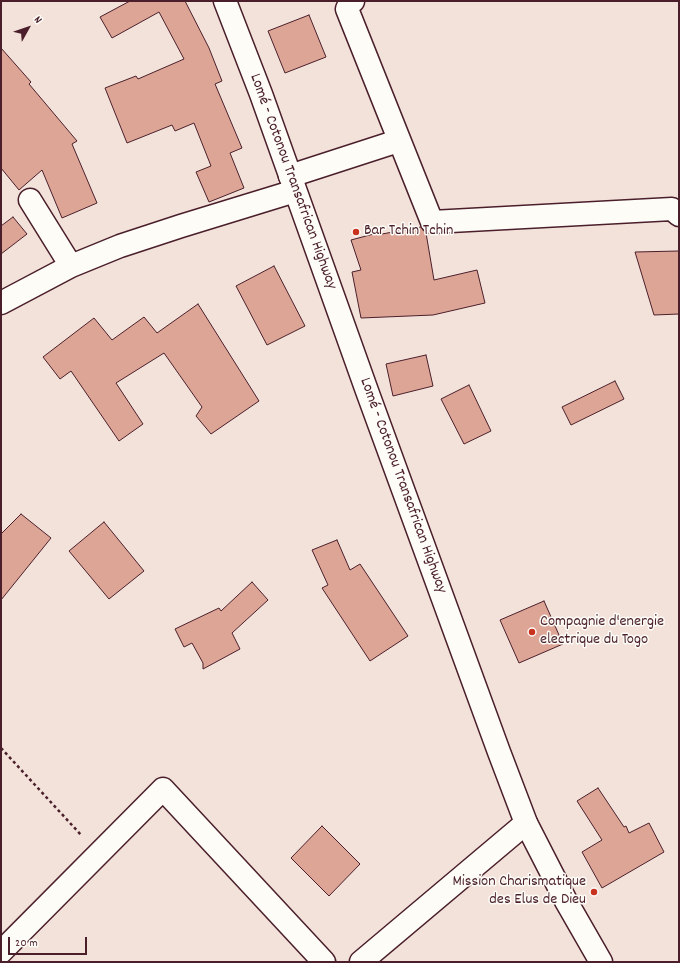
<!DOCTYPE html>
<html>
<head>
<meta charset="utf-8">
<style>
  body { margin:0 }
  #map { position:relative; width:680px; height:963px; overflow:hidden; background:#f3e2da; font-family:Dekko,sans-serif }
  canvas { display:block }
  .frame { position:absolute; inset:0; border:2px solid #4a1f2b; pointer-events:none }
  .north { position:absolute; left:8px; top:8px; width:40px; height:40px; -webkit-text-stroke:3px #fdfcf7; paint-order:stroke; rotate:50deg; font-size:11px; font-weight:700; line-height:16px; text-align:center; color:#4a1f2b }
  .north::after { content:''; display:block; margin:auto; width:14px; height:18px; background:#4a1f2b; clip-path:polygon(50% 0,100% 100%,50% 72%,0 100%) }
  .scale { position:absolute; left:8px; top:937px; width:79px; height:18px; box-sizing:border-box; border:2px solid #4a1f2b; border-top:0; padding-left:5px; font-size:12px; line-height:14px; white-space:nowrap; color:#4a1f2b; -webkit-text-stroke:3px #fdfcf7; paint-order:stroke }
</style>
</head>
<body>
<div id="map">
<canvas width="680" height="963"></canvas>
<div class="frame"></div>
<div class="north">N</div>
<div class="scale">20 m</div>
</div>
<script>
const c = document.querySelector('canvas').getContext('2d');
c.lineJoin = 'round';
function fillPath(path, color) { c.fillStyle = color; c.fill(path, 'evenodd'); }
const shape = rows => new Path2D(rows.map(r => 'M' + r).join(''));
function stroke(path, color, width, dash) { c.strokeStyle = color; c.lineWidth = width; c.lineCap = dash ? 'butt' : 'round'; c.setLineDash(dash || []); c.stroke(path); }
function label(font, color, halo, rows, align = 'center') {
  c.font = font + ' Dekko,sans-serif'; c.lineWidth = 3; c.setLineDash([]); c.textBaseline = 'middle'; c.strokeStyle = halo; c.fillStyle = color; for (const [text, x, y, turn = 0] of rows) {
    c.save(); c.translate(x, y); c.rotate((+turn || 0) * Math.PI / 180); c.textAlign = isNaN(turn) ? turn : align; if (halo) c.strokeText(text, 0, 0); c.fillText(text, 0, 0); c.restore();
  }
}
const building = shape([
  [130,1,185,1,209,48,222,81,215,84,242,148,230,153,244,188,209,202,196,172,211,166,194,123,175,131,172,125,127,143,105,88,136,76,138,79,184,59,159,12,112,38,100,17,130,1],
  [309,15,326,57,285,73,268,31,309,15],
  [1,48,31,82,29,84,77,141,72,144,97,203,62,218,42,170,19,190,1,168,1,48],
  [13,217,27,234,1,254,1,226,13,217],
  [421,227,426,233,434,280,477,270,485,303,433,315,361,318,352,272,361,270,351,240,381,232,382,234,421,227],
  [679,251,679,314,654,315,635,252,679,251],
  [274,266,305,326,267,345,236,286,274,266],
  [198,304,259,401,211,434,196,416,202,407,164,353,116,383,143,424,119,441,71,371,60,379,43,357,94,318,112,340,144,317,157,333,198,304],
  [426,355,433,386,393,396,386,364,426,355],
  [615,381,624,399,571,425,562,407,615,381],
  [469,385,491,431,464,444,441,399,469,385],
  [21,514,51,538,1,600,1,534,21,514],
  [104,522,144,571,109,599,69,551,104,522],
  [337,540,350,570,360,564,408,636,370,661,322,588,328,585,312,550,337,540],
  [252,582,268,600,232,633,240,649,203,669,203,663,192,643,184,647,175,629,219,608,221,611,252,582],
  [544,601,563,644,519,663,500,620,544,601],
  [598,788,624,827,626,826,629,833,649,823,664,852,602,888,582,852,602,840,577,801,598,788],
  [322,826,360,864,329,896,291,858,322,826]
]);
const path = shape([
  [1,748,82,836]
]);
const minor = shape([
  [353,1,350,3,347,9,432,222,672,209,679,215],
  [290,176,398,141],
  [30,200,71,266],
  [1,303,71,266,120,246,181,226,295,191],
  [1,952,163,789,324,962],
  [361,962,526,823]
]);
const highway = shape([
  [225,1,261,94,367,391,499,752,526,823,566,901,601,962]
]);
const markers = [
  [356,232,4,"#c8321e"],
  [532,632,4,"#c8321e"],
  [594,892,4,"#c8321e"]
];
const streetNames = [
  ["Lomé - Cotonou Transafrican Highway",292,182,70],
  ["Lomé - Cotonou Transafrican Highway",402,486,70]
];
const poiNames = [
  ["Bar Tchin Tchin",364,232],
  ["Compagnie d'energie",540,623],
  ["electrique du Togo",540,641],
  ["Mission Charismatique",586,883,"right"],
  ["des Elus de Dieu",586,901,"right"]
];
fillPath(building, '#dda596');
stroke(building, '#4a1f2b', 1);
stroke(minor, '#4a1f2b', 25);
stroke(highway, '#4a1f2b', 25);
stroke(path, '#4a1f2b', 2.5, [3, 3]);
stroke(minor, '#fdfcf7', 22);
stroke(highway, '#fdfcf7', 22);
for (const [x, y, r, color] of markers) { const dot = new Path2D(); dot.arc(x, y, r, 0, 2 * Math.PI); c.fillStyle = color; c.fill(dot); stroke(dot, '#fdfcf7', 1.5); }
label('16px', '#4a1f2b', '#fdfcf7', streetNames);
label('16px', '#4a1f2b', '#fdfcf7', poiNames, 'left');
</script>
</body>
</html>
